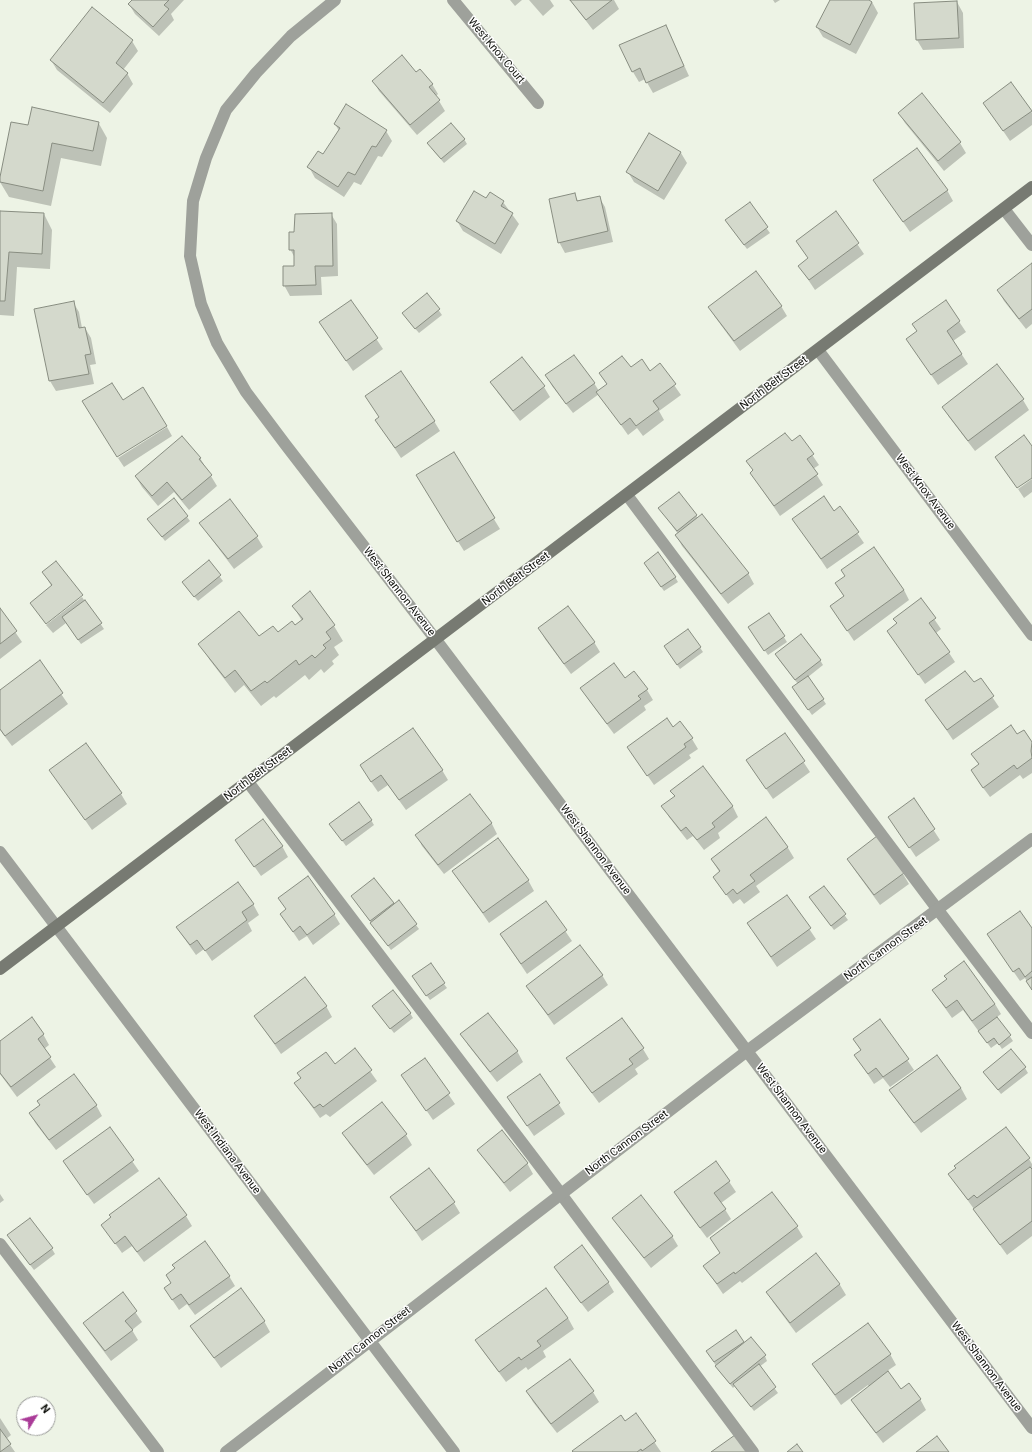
<!DOCTYPE html>
<html>
<head>
<meta charset="utf-8">
<style>
  body { margin:0 }
  #map { position:relative; width:1032px; height:1452px; overflow:hidden; background:#edf3e5; font-family:Roboto,sans-serif }
  canvas { display:block }
  .north { position:absolute; left:16px; top:1396px; width:40px; height:40px; box-sizing:border-box; background:#fff; border:1px solid #9fa09e; border-radius:50%; rotate:53deg; font-size:11px; font-weight:700; line-height:16px; text-align:center; color:#10120d }
  .north::after { content:''; display:block; margin:auto; width:14px; height:18px; background:#aa3b98; clip-path:polygon(50% 0,100% 100%,50% 72%,0 100%) }
</style>
</head>
<body>
<div id="map">
<canvas width="1032" height="1452"></canvas>
<div class="north">N</div>
</div>
<script>
const c = document.querySelector('canvas').getContext('2d');
c.lineJoin = 'round';
function fillPath(path, color) { c.fillStyle = color; c.fill(path, 'evenodd'); }
const shape = rows => new Path2D(rows.map(r => 'M' + r).join(''));
function stroke(path, color, width, dash) { c.strokeStyle = color; c.lineWidth = width; c.lineCap = dash ? 'butt' : 'round'; c.setLineDash(dash || []); c.stroke(path); }
function label(font, color, halo, rows, align = 'center') {
  c.font = font + ' Roboto,sans-serif'; c.lineWidth = 3; c.setLineDash([]); c.textBaseline = 'middle'; c.strokeStyle = halo; c.fillStyle = color; for (const [text, x, y, turn = 0] of rows) {
    c.save(); c.translate(x, y); c.rotate((+turn || 0) * Math.PI / 180); c.textAlign = isNaN(turn) ? turn : align; if (halo) c.strokeText(text, 0, 0); c.fillText(text, 0, 0); c.restore();
  }
}
const shadow = shape([
  [133,0,184,0,171,14,174,20,159,36,135,14,129,4],
  [510,0,522,0,515,6],
  [529,0,550,0,554,6,543,16],
  [570,0,614,0,619,9,593,30],
  [773,0,780,0,775,3],
  [831,0,867,0,872,2,878,13,856,54,823,37,817,27],
  [957,2,963,13,964,48,923,50,917,40],
  [92,9,132,41,138,51,123,70,127,73,133,84,110,113,57,70,51,60],
  [666,26,689,76,653,93,645,79,639,82,633,72],
  [416,74,432,84,438,94,436,96,445,111,417,135,379,91,373,81],
  [1011,83,1032,113,1032,125,1010,141,984,103],
  [922,95,960,143,966,153,944,171,905,123,899,113],
  [98,122,107,138,101,166,61,158,51,206,9,197,0,182,12,123,29,126],
  [335,124,386,131,392,141,382,157,378,156,361,185,354,182,344,197,315,178,309,167,323,156,339,131],
  [464,139,467,144,444,163,431,148],
  [681,153,687,163,664,200,634,182,628,172],
  [874,180,947,190,953,201,910,232],
  [574,194,578,201,599,197,605,207,613,242,565,253,559,242],
  [486,199,503,202,519,224,501,254,463,231,457,221],
  [749,204,770,233,747,249,726,221],
  [0,212,44,214,52,230,50,269,17,267,14,316,0,315],
  [836,213,864,254,815,290,799,266,809,259,797,241],
  [331,214,337,224,338,276,321,277,322,295,290,296,284,285,295,267,295,258,290,249,295,233],
  [1032,264,1032,324,1026,329,1004,301,998,290],
  [427,294,442,315,419,333,406,318],
  [351,301,383,349,353,371,327,333],
  [73,302,79,312,82,328,85,328,91,338,96,364,90,365,94,384,56,391,50,381,35,310],
  [946,302,966,332,953,341,968,364,938,385,907,339,918,331],
  [781,306,787,316,740,351,715,317,709,307],
  [522,359,544,387,550,397,520,421,498,393,492,383],
  [660,365,681,395,659,411,664,420,643,436,637,428,628,435,599,394,573,413,552,386,547,376,594,383,599,391,607,385,600,374,630,369,650,372],
  [1023,400,1029,410,975,451,949,417,943,407],
  [376,420,434,421,440,431,401,458],
  [167,427,172,436,124,467,118,458],
  [800,437,819,465,813,469,823,485,780,516,751,473],
  [454,454,500,529,464,551,423,486],
  [200,458,217,486,189,510,174,492,158,506,142,487,136,477],
  [1032,479,1032,492,1024,498,1018,489],
  [679,494,698,518,748,573,754,584,728,604,682,546,676,535,678,534,663,513],
  [174,499,190,521,165,541,152,524],
  [840,508,864,543,827,569,800,529,834,512],
  [201,523,257,537,263,547,234,569,207,533],
  [209,562,223,581,198,601,183,583],
  [648,568,675,577,678,582,664,591],
  [43,572,81,595,45,623,31,603,52,587],
  [836,583,904,590,909,600,854,641,831,606,844,597],
  [82,597,104,629,81,644,66,623,53,633,46,625],
  [921,600,941,629,936,633,955,662,925,684,888,631,898,624,894,619],
  [293,606,334,626,343,641,334,647,339,655,332,661,334,664,324,673,321,669,309,680,305,675,276,698,274,696,261,706,244,685,235,693,209,659,200,644,259,638,278,634,295,627,302,621],
  [0,610,22,642,0,659],
  [769,614,787,642,768,655,752,632],
  [539,628,594,642,600,652,571,674,545,639],
  [688,630,703,652,680,669,668,651],
  [779,660,820,660,823,665,808,677,826,704,812,715,796,692,798,684],
  [39,662,68,704,12,746,0,730,0,691],
  [625,679,647,690,653,700,644,706,646,710,614,734,588,699,582,688],
  [980,679,999,707,953,740,926,700,974,684],
  [1023,732,1032,744,1032,773,1023,779,1020,775,990,797,978,781,979,765,972,754,1017,736],
  [785,734,810,772,773,799,747,761],
  [692,739,698,749,689,755,691,758,654,785,628,747],
  [86,744,121,794,127,804,92,830,57,780],
  [702,768,733,807,738,817,718,833,720,838,704,850,693,836,687,840,669,817,663,806,675,797,672,791],
  [442,770,448,780,406,810,388,785,378,792,367,776],
  [470,795,492,824,497,834,444,874,422,846,417,836],
  [914,800,940,840,916,857,889,817],
  [766,819,788,848,794,858,756,886,760,892,744,904,740,899,733,904,714,877,720,873,712,860],
  [371,820,374,825,346,846,334,829],
  [236,840,282,846,288,857,261,876],
  [848,859,903,874,909,884,880,905,854,869],
  [454,872,528,880,534,891,489,923],
  [824,887,848,920,834,930,813,902],
  [787,896,816,939,777,967,748,924],
  [355,901,393,903,416,925,419,929,391,950],
  [546,903,572,941,527,974,501,935],
  [253,904,259,915,248,923,252,931,212,961,204,949,196,955,177,928],
  [281,914,334,914,340,924,313,945,307,936,299,941],
  [1032,930,1032,990,1025,978,1020,981,988,935],
  [602,975,608,985,554,1025,527,986],
  [948,980,995,1004,1001,1014,997,1017,1013,1041,1002,1049,998,1043,991,1048,963,1010,952,1018,933,991],
  [416,981,444,984,447,988,430,1000],
  [326,1006,332,1017,281,1054,255,1016],
  [377,1011,410,1013,413,1018,394,1033],
  [880,1020,914,1070,890,1087,883,1078,874,1084,855,1055,861,1051,854,1039],
  [43,1034,49,1045,44,1049,56,1067,17,1097,0,1074,0,1042],
  [462,1035,517,1051,523,1062,497,1082,468,1045],
  [643,1049,649,1059,635,1069,638,1074,599,1103,574,1069,568,1059],
  [355,1050,377,1081,330,1117,326,1114,320,1118,302,1093,296,1083,335,1065],
  [936,1056,961,1088,967,1099,921,1133,897,1101,891,1090],
  [424,1059,455,1104,433,1120,402,1075],
  [1025,1068,1028,1073,1001,1094,984,1072],
  [540,1075,565,1114,534,1136,508,1098],
  [96,1105,102,1116,56,1150,36,1124,30,1114],
  [109,1128,139,1171,94,1204,64,1162],
  [344,1133,406,1135,412,1145,374,1175,349,1143],
  [479,1150,527,1163,533,1174,510,1192,485,1160],
  [1029,1159,1032,1164,1032,1236,1007,1255,956,1184,950,1174],
  [716,1162,736,1192,721,1203,731,1219,707,1238,681,1203,675,1192],
  [158,1179,186,1216,192,1226,144,1262,132,1246,122,1253,102,1225],
  [772,1193,797,1227,803,1237,742,1283,740,1281,723,1294,704,1266,721,1254,711,1239],
  [0,1194,4,1200,0,1203],
  [392,1197,454,1203,460,1213,422,1241],
  [614,1218,672,1236,678,1246,651,1268,620,1228],
  [11,1240,52,1249,55,1254,34,1270],
  [816,1254,840,1285,846,1295,796,1333,773,1302,767,1292],
  [555,1267,608,1282,614,1292,588,1312,561,1277],
  [229,1276,235,1286,195,1315,187,1304,179,1310,165,1289],
  [123,1294,142,1322,132,1330,138,1340,111,1361,90,1333,84,1323],
  [568,1318,574,1329,543,1351,546,1357,528,1370,526,1367,506,1382,483,1351,477,1340],
  [264,1321,270,1332,221,1368,198,1336,192,1326],
  [736,1331,744,1344,765,1356,767,1361,759,1367,778,1393,754,1411,735,1386,733,1388,719,1371,710,1356],
  [890,1354,896,1365,887,1371,901,1390,920,1399,926,1410,883,1443,858,1410,852,1400,869,1387,868,1385,841,1405,813,1364],
  [527,1391,593,1392,599,1402,557,1433,533,1402],
  [636,1415,661,1452,574,1452,624,1423],
  [0,1418,11,1435,6,1439,15,1452,0,1452]
]);
const building = shape([
  [132,0,169,0,164,5,169,9,153,27,128,4,132,0],
  [570,0,612,0,586,20,570,0],
  [830,0,869,0,872,2,850,45,816,27,830,0],
  [957,1,959,38,916,40,914,3,957,1],
  [92,7,133,40,116,63,128,73,103,103,50,60,92,7],
  [666,25,684,66,646,83,640,68,632,72,619,45,666,25],
  [402,55,416,72,420,69,433,84,429,87,440,100,410,125,372,81,402,55],
  [1011,82,1032,111,1003,131,983,103,1011,82],
  [922,93,961,142,938,161,898,113,922,93],
  [346,104,387,130,376,147,372,146,355,175,348,172,338,187,307,167,318,151,323,154,340,128,334,124,346,104],
  [32,107,99,122,93,151,52,143,43,191,0,182,0,177,11,122,28,125,32,107],
  [451,123,465,139,441,159,427,143,451,123],
  [649,133,681,152,658,191,626,172,649,133],
  [917,148,948,190,903,222,873,180,917,148],
  [474,191,486,198,490,192,504,201,501,206,513,213,495,244,456,221,474,191],
  [575,193,577,201,600,196,608,231,558,243,549,199,575,193],
  [750,202,768,227,744,245,725,220,750,202],
  [0,211,44,213,42,254,9,252,5,301,0,301,0,211],
  [836,211,859,243,809,280,798,266,808,258,796,241,836,211],
  [332,213,333,266,315,266,316,285,283,286,283,266,294,266,294,250,289,250,289,232,294,232,295,214,332,213],
  [1032,263,1032,309,1019,319,997,290,1032,263],
  [756,271,782,306,734,341,708,307,756,271],
  [427,293,440,309,415,329,402,313,427,293],
  [351,300,378,338,346,361,319,322,351,300],
  [946,300,960,321,947,331,962,354,931,375,906,339,917,331,912,324,946,300],
  [74,301,79,328,85,327,91,354,85,355,89,374,49,381,34,309,74,301],
  [574,355,595,383,566,404,545,375,574,355],
  [622,356,631,367,642,359,650,371,660,363,676,384,653,401,659,409,636,426,630,418,621,425,596,392,607,384,599,373,622,356],
  [522,357,545,386,513,411,490,382,522,357],
  [997,364,1024,399,968,441,942,407,997,364],
  [401,371,435,421,395,448,375,420,379,417,365,396,401,371],
  [112,383,123,400,143,387,167,426,117,457,82,401,112,383],
  [785,433,792,441,800,435,814,454,807,459,818,474,774,506,750,473,753,470,746,461,785,433],
  [1024,435,1032,446,1032,478,1017,488,995,457,1024,435],
  [182,436,201,458,199,459,212,475,182,500,167,482,152,496,135,476,182,436],
  [454,452,495,518,457,542,416,475,454,452],
  [679,492,697,515,677,531,658,508,679,492],
  [824,496,834,511,840,506,859,532,821,559,792,519,824,496],
  [174,498,188,516,162,537,147,519,174,498],
  [230,499,258,536,228,559,199,523,230,499],
  [702,514,749,573,721,594,675,535,702,514],
  [874,547,904,590,847,631,830,606,844,596,835,583,845,576,841,570,874,547],
  [658,552,676,577,661,587,644,563,658,552],
  [209,560,221,575,194,597,182,582,209,560],
  [56,561,83,595,46,624,30,603,52,585,42,572,56,561],
  [310,591,335,625,326,632,331,639,323,645,326,648,315,658,312,655,299,665,296,660,267,683,265,681,251,691,235,670,225,678,198,644,239,611,259,636,273,626,278,632,292,621,295,625,303,619,292,606,310,591],
  [921,598,936,618,929,623,950,652,918,675,887,631,897,623,893,619,921,598],
  [85,600,102,623,78,640,62,617,85,600],
  [568,606,595,642,564,664,538,628,568,606],
  [0,608,17,631,0,644,0,608],
  [769,613,785,636,764,651,748,627,769,613],
  [688,629,701,647,677,665,664,646,688,629],
  [801,634,821,660,795,680,775,654,801,634],
  [40,660,63,693,5,736,0,729,0,690,40,660],
  [614,663,625,678,634,671,648,689,638,696,641,699,607,724,580,688,614,663],
  [965,671,974,682,981,678,994,696,947,730,925,700,965,671],
  [808,676,824,699,808,710,792,687,808,676],
  [667,718,673,727,680,721,693,738,684,744,686,747,647,776,627,747,667,718],
  [1011,725,1017,734,1024,730,1032,742,1031,751,1032,758,1017,769,1014,765,983,788,971,770,979,764,971,754,1011,725],
  [413,728,443,770,399,800,381,775,371,782,360,765,413,728],
  [785,733,805,761,766,789,746,760,785,733],
  [86,743,122,793,85,820,49,770,86,743],
  [703,766,733,806,712,823,715,827,697,840,686,827,681,831,661,806,675,796,670,791,703,766],
  [470,794,492,823,438,865,415,835,470,794],
  [914,798,935,829,909,848,888,817,914,798],
  [359,802,372,820,342,841,329,824,359,802],
  [766,817,788,847,750,875,755,881,737,894,733,889,726,895,713,877,720,871,711,859,766,817],
  [263,819,283,846,254,867,235,840,263,819],
  [877,836,904,873,874,895,847,859,877,836],
  [498,838,529,880,483,913,452,871,498,838],
  [308,876,335,914,307,935,300,926,293,932,280,914,286,909,278,898,308,876],
  [374,878,394,903,370,921,351,896,374,878],
  [238,882,254,904,242,912,247,920,205,951,197,940,190,945,176,927,238,882],
  [824,886,846,914,831,926,809,897,824,886],
  [787,895,811,928,771,957,747,923,787,895],
  [399,900,417,924,388,946,370,923,399,900],
  [546,901,567,930,521,964,500,934,546,901],
  [1020,911,1032,928,1032,971,1025,977,1019,968,1013,972,987,934,1020,911],
  [580,945,603,975,548,1015,526,986,580,945],
  [964,961,995,1004,972,1021,957,1000,946,1008,932,990,947,979,944,976,964,961],
  [431,963,445,983,426,996,412,976,431,963],
  [305,977,327,1006,275,1044,254,1016,305,977],
  [1032,977,1032,990,1026,981,1032,977],
  [393,990,411,1013,390,1029,372,1006,393,990],
  [488,1013,518,1051,490,1072,460,1034,488,1013],
  [32,1017,44,1034,38,1039,51,1057,11,1087,0,1073,0,1041,32,1017],
  [997,1017,1011,1035,999,1045,994,1038,987,1043,978,1031,997,1017],
  [622,1018,644,1048,629,1059,633,1064,592,1093,566,1058,622,1018],
  [880,1019,909,1059,883,1077,876,1068,868,1074,854,1055,861,1050,853,1039,880,1019],
  [355,1048,372,1070,323,1107,320,1104,314,1108,294,1083,301,1078,297,1073,326,1052,335,1064,355,1048],
  [1011,1049,1026,1067,998,1090,983,1072,1011,1049],
  [937,1055,961,1088,914,1123,889,1090,937,1055],
  [425,1058,450,1093,426,1111,401,1075,425,1058],
  [74,1074,97,1105,49,1140,29,1113,40,1105,37,1101,74,1074],
  [540,1074,560,1103,527,1126,507,1097,540,1074],
  [382,1102,407,1134,367,1165,342,1133,382,1102],
  [110,1127,134,1160,87,1195,63,1161,110,1127],
  [1006,1127,1030,1158,977,1198,974,1195,968,1200,948,1174,956,1168,954,1166,1006,1127],
  [502,1130,528,1163,504,1183,477,1150,502,1130],
  [716,1161,730,1181,714,1193,726,1209,700,1228,674,1192,716,1161],
  [1030,1167,1032,1169,1032,1221,1000,1245,973,1209,1030,1167],
  [429,1168,455,1202,416,1231,390,1197,429,1168],
  [159,1178,187,1215,137,1252,125,1236,115,1244,101,1225,111,1217,109,1215,159,1178],
  [772,1192,798,1226,735,1274,734,1272,717,1284,703,1266,720,1253,710,1238,772,1192],
  [641,1195,673,1236,644,1258,612,1218,641,1195],
  [30,1218,53,1248,30,1265,7,1235,30,1218],
  [205,1241,230,1276,189,1305,181,1294,172,1300,164,1288,171,1283,166,1275,175,1268,172,1265,205,1241],
  [582,1245,609,1282,581,1303,554,1267,582,1245],
  [816,1253,840,1284,790,1323,766,1292,816,1253],
  [241,1288,265,1321,214,1358,190,1326,241,1288],
  [546,1288,568,1318,537,1341,541,1346,521,1360,519,1357,499,1372,475,1340,546,1288],
  [123,1292,137,1311,125,1321,133,1330,105,1351,83,1323,123,1292],
  [868,1323,891,1354,835,1395,812,1364,868,1323],
  [736,1330,744,1342,714,1362,706,1351,736,1330],
  [751,1337,766,1355,730,1384,715,1366,751,1337],
  [570,1359,594,1391,551,1424,526,1391,570,1359],
  [759,1364,776,1387,751,1407,733,1384,759,1364],
  [888,1371,901,1389,909,1383,921,1399,876,1433,851,1400,888,1371],
  [636,1413,656,1441,642,1451,641,1449,637,1452,573,1452,572,1451,621,1415,625,1421,636,1413],
  [0,1429,11,1444,0,1452,0,1429],
  [735,1435,747,1452,711,1452,735,1435],
  [937,1436,949,1452,916,1452,937,1436],
  [797,1444,803,1452,787,1452,797,1444]
]);
const lane = shape([
  [1004,209,1032,245],
  [627,495,938,910,1032,1033],
  [248,782,561,1194,753,1452],
  [0,1244,158,1452]
]);
const street = shape([
  [335,0,291,36,256,73,226,110,206,158,193,201,190,256,201,304,217,343,246,392,285,444,436,640,1032,1428],
  [453,0,538,103],
  [818,350,1032,635],
  [0,852,454,1452],
  [226,1452,747,1051,1032,839]
]);
const secondary = shape([
  [0,969,1032,187]
]);
const streetNames = [
  ["West Knox Court",496,51,50],
  ["North Belt Street",774,383,-37],
  ["West Knox Avenue",925,492,53],
  ["North Belt Street",516,579,-37],
  ["West Shannon Avenue",399,592,52],
  ["North Belt Street",258,774,-37],
  ["West Shannon Avenue",595,850,53],
  ["North Cannon Street",886,949,-36],
  ["West Shannon Avenue",791,1109,53],
  ["North Cannon Street",627,1143,-37],
  ["West Indiana Avenue",227,1152,53],
  ["North Cannon Street",370,1340,-38],
  ["West Shannon Avenue",986,1367,53]
];
fillPath(shadow, '#0003');
fillPath(building, '#d4d9cc');
stroke(building, '#888d81', 1);
stroke(lane, '#9ea19b', 12);
stroke(street, '#9ea19b', 12);
stroke(secondary, '#777a72', 12);
label('11px', '#10120d', '#fff', streetNames);
</script>
</body>
</html>
